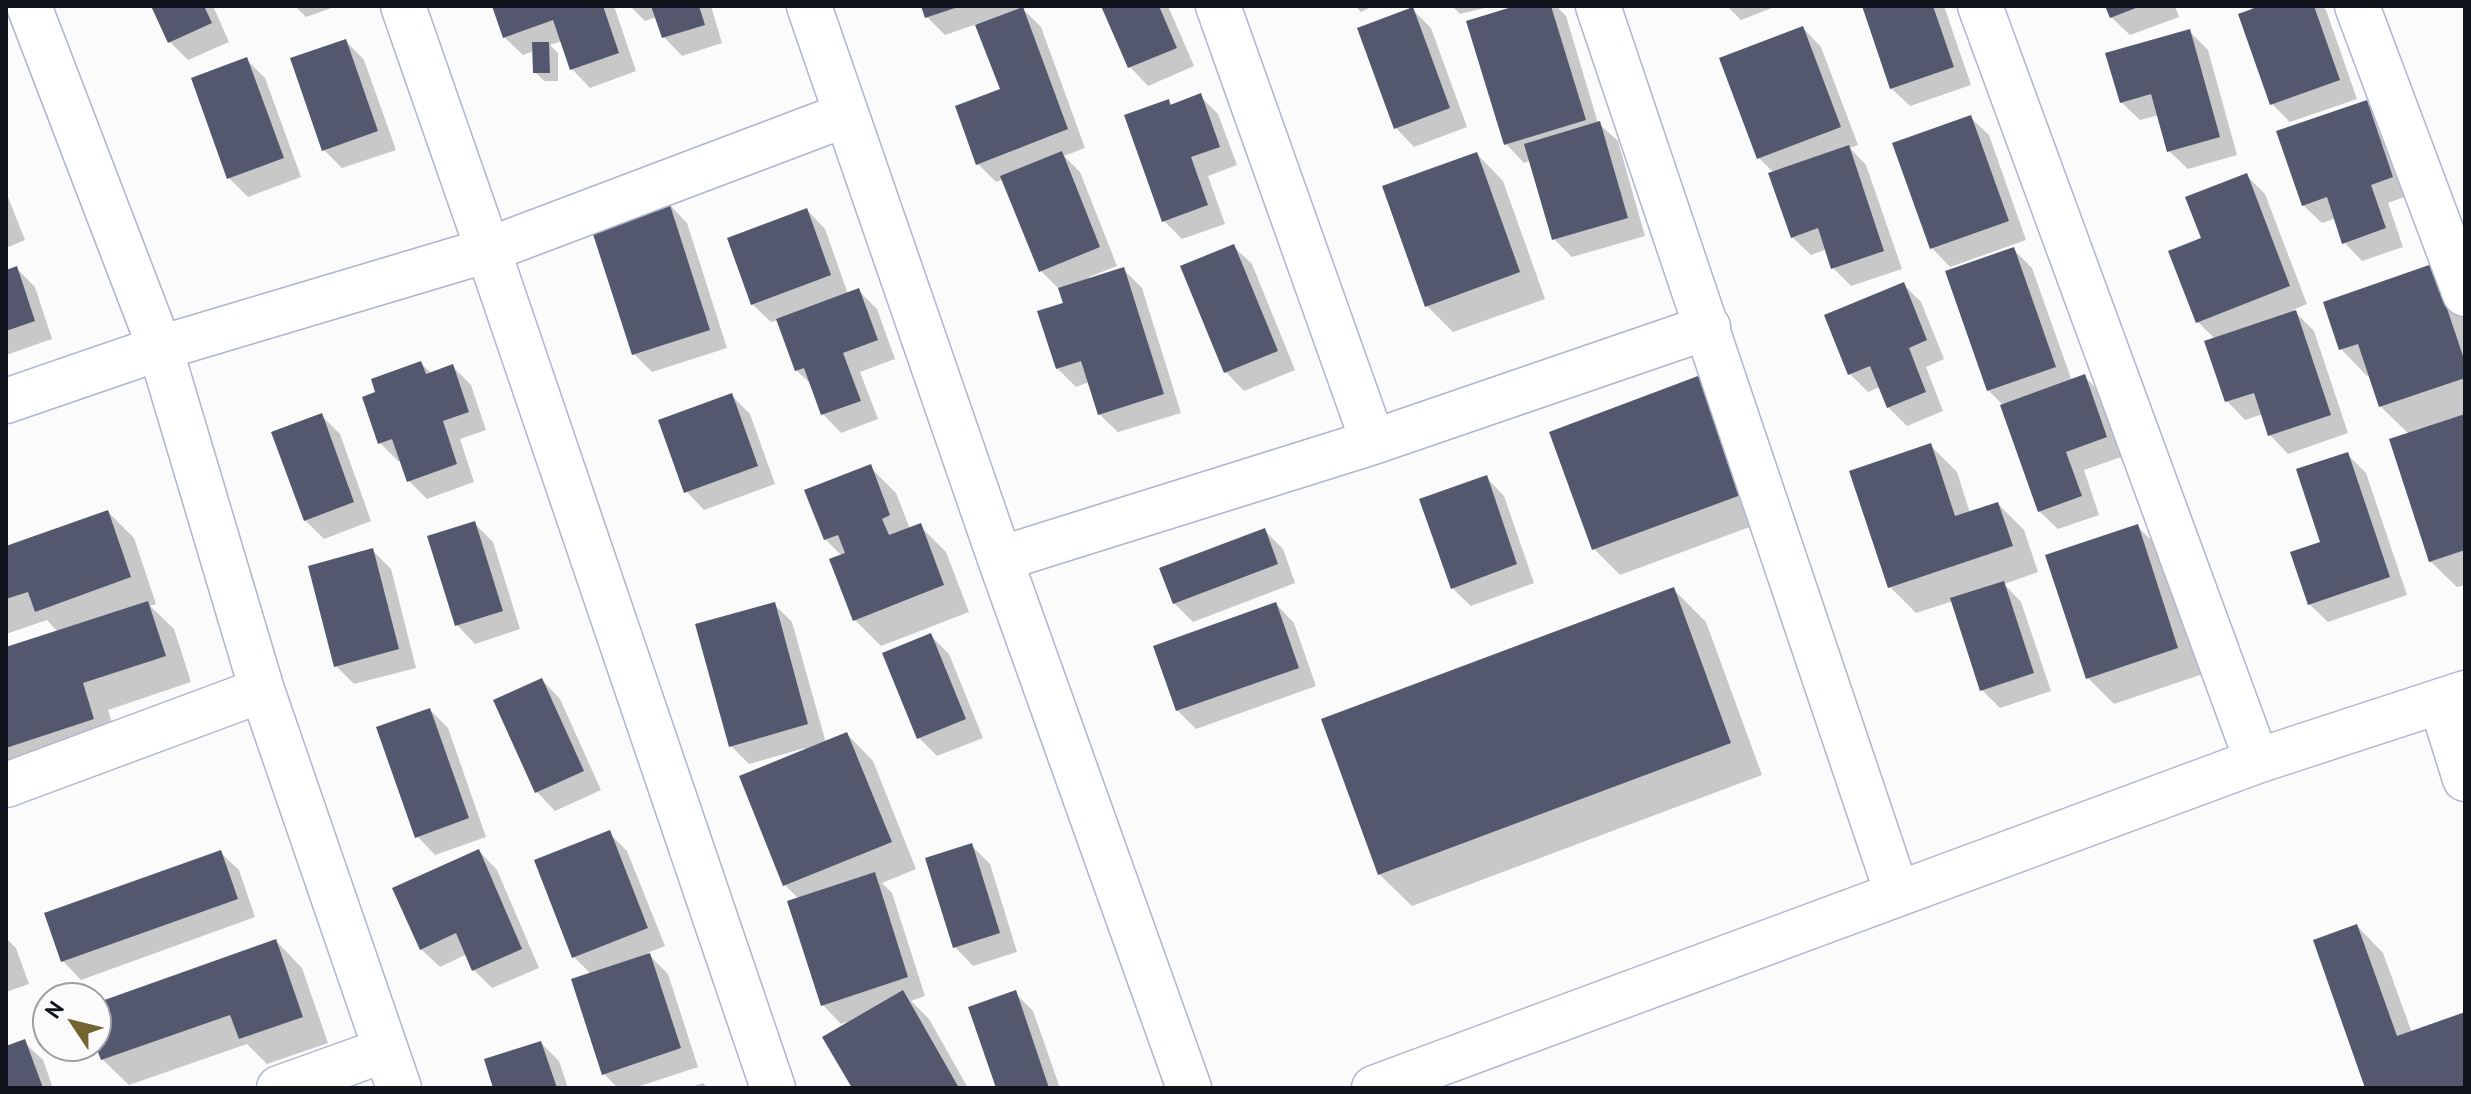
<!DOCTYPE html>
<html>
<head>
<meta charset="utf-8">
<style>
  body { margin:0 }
  #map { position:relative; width:2471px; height:1094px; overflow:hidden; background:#fbfbfb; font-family:"PT Sans",sans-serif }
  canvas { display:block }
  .frame { position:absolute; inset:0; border:8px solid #10131b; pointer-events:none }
  .north { position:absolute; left:32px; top:982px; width:80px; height:80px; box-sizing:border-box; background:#fbfbfb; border:2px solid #9d9ea1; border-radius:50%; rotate:305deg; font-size:22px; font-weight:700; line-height:32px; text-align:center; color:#10131b }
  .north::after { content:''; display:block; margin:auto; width:28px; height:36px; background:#736532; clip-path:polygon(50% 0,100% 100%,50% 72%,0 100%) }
</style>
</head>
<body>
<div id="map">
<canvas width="2471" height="1094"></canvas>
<div class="frame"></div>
<div class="north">N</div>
</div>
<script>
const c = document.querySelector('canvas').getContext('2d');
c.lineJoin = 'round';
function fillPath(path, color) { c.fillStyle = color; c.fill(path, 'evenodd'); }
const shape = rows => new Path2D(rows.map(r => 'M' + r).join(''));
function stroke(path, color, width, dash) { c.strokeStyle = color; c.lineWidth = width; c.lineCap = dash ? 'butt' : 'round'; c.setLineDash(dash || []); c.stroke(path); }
const shadow = shape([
  [153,6,213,6,229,42,188,60,170,42],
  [295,6,337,6,306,17],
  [494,6,614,6,636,71,590,88,572,69,562,41,550,45,558,53,558,81,544,81,535,72,534,51,523,55,504,37],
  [630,6,711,6,722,43,682,56,664,37,657,17,645,21],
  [923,6,1031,6,1023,9,1041,27,1085,148,1064,156,1080,172,1117,266,1089,277,1090,280,1124,270,1142,288,1181,413,1118,432,1099,414,1089,382,1076,387,1057,368,1065,304,1059,289,1041,271,1004,179,996,182,978,164,1002,91,977,24,945,35,926,16],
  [1104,6,1168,6,1194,66,1148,86,1130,67],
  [1355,6,1373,6,1361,12],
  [1452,6,1493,6,1460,14],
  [1522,6,1556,6,1566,16,1598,123,1618,141,1645,236,1572,257,1554,239,1531,160,1524,163,1506,144],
  [1727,6,1777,6,1741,20],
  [1864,6,1944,6,1971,85,1910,106,1891,88],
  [2108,6,2175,6,2179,17,2130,35,2111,17],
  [2249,6,2322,6,2326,10,2357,99,2290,122,2272,104,2253,10],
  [1412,9,1431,28,1467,127,1414,147,1396,128],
  [1803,28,1821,47,1858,145,1850,148,1866,165,1902,269,1851,286,1833,268,1827,249,1811,255,1792,237,1774,173,1759,158],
  [2189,31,2208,50,2237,155,2188,169,2169,151,2159,115,2140,120,2121,102],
  [346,41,364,60,396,150,342,168,324,150],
  [247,60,265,78,301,177,248,197,229,178,193,80],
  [1200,96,1218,114,1237,165,1208,176,1225,224,1182,239,1164,221,1169,101,1173,106],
  [2366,102,2384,121,2410,195,2388,203,2403,247,2362,261,2344,242,2336,218,2322,223,2303,205],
  [1970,117,1989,135,2026,240,1950,267,1932,248],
  [1477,154,1503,181,1545,299,1453,332,1427,306],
  [2246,175,2265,194,2307,304,2293,310,2314,331,2348,433,2288,454,2270,435,2263,414,2245,420,2227,401,2215,339,2197,321,2204,239],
  [6,192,25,240,6,248],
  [669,204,687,223,727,348,652,372,634,354],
  [807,210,825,229,848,294,858,290,877,309,895,359,860,372,878,419,841,433,823,414,813,386,796,370,778,320,771,322,752,304],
  [1233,246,1252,264,1295,370,1244,391,1226,372],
  [2013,249,2032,268,2072,381,2085,377,2103,395,2124,456,2084,470,2099,515,2058,529,2039,511,2002,404,1988,390],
  [2431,267,2465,315,2465,585,2457,587,2430,561,2409,434,2380,406,2370,375,2367,376,2341,349],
  [16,268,35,287,52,339,6,355,6,272],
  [1903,284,1921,302,1944,359,1926,367,1943,411,1907,426,1888,407,1880,387,1868,392,1850,374],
  [421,363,432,374,453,367,471,385,486,430,460,439,474,482,427,499,409,481,401,460,398,461,380,443,378,393],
  [1706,375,1774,518,1620,575,1594,549],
  [731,395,750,414,775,484,704,510,686,491],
  [321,415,340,434,371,521,324,539,305,520],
  [1930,445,1957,472,1970,513,1998,504,2024,530,2038,572,2004,584,2021,602,2051,691,2000,708,1982,690,1953,601,1916,613,1890,587],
  [2347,454,2366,473,2407,595,2328,622,2309,604],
  [870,467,896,493,910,529,920,526,946,552,969,612,881,646,855,620,842,556,825,539],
  [1486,477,1504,496,1534,583,1471,606,1452,588],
  [108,512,134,538,156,604,150,606,174,629,191,682,108,710,119,745,6,774,6,649,58,632,47,620,6,634,6,549],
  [474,523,493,542,520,629,475,644,457,625],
  [2138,527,2164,553,2203,674,2114,704,2088,678],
  [1265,531,1283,549,1295,583,1193,622,1174,603],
  [372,550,391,569,416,668,354,684,336,666],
  [1674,590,1706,622,1762,775,1412,906,1379,874],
  [774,604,792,622,826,743,847,734,873,761,916,869,882,883,892,893,925,996,911,1001,929,1019,968,1088,854,1088,851,1023,850,1021,841,1024,823,1005,799,899,785,885,805,748,749,764,731,746],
  [1276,604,1294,623,1316,686,1196,729,1177,710],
  [930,635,949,654,983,738,937,756,919,738],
  [542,680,560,699,601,790,555,811,537,792,496,701],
  [430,710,448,728,486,837,435,855,417,836],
  [609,833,627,851,665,946,647,953,668,974,698,1067,634,1088,618,1088,604,1074,592,975,574,957],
  [971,845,990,864,1017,952,973,966,955,947],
  [479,851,497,870,539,968,492,988,474,970,467,954,440,967,421,949],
  [220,852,239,870,255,917,81,980,63,961],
  [2357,926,2383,953,2412,1033,2465,1014,2465,1088,2367,1088],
  [6,938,16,948,29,984,6,992],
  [276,941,302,968,328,1043,267,1064,247,1044,129,1085,102,1059,96,1041,96,1005],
  [1015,993,1033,1011,1060,1088,999,1088],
  [24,1042,43,1060,53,1088,6,1088,6,1049],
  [541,1043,559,1061,568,1088,495,1088],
  [703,1083,708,1088,689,1088]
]);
const building = shape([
  [151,6,204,6,212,23,168,43],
  [492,6,603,6,619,53,570,70,553,20,503,38],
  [651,6,699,6,705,25,662,38],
  [921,6,958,6,958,7,925,18],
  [1101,6,1159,6,1177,48,1128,68],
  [1515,6,1551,6,1586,120,1504,145,1466,21],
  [1862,6,1933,6,1954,67,1890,89],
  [2105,6,2141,6,2110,18],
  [2260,6,2314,6,2340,80,2270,105,2238,14],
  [1023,7,1068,129,976,165,955,106,1000,89,975,25],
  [1413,7,1450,108,1394,129,1357,28],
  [1803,26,1841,127,1757,159,1719,58],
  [2190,29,2220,137,2167,152,2151,94,2120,103,2105,53],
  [346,39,378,131,322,151,290,58],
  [532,42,549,42,550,73,533,73],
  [247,57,284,158,227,179,191,78],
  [1201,93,1220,147,1191,157,1208,205,1162,222,1124,115,1169,99,1170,105],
  [2367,100,2393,177,2371,185,2386,228,2342,244,2327,197,2302,206,2276,131],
  [1971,115,2009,221,1930,249,1892,143],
  [1600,121,1628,218,1552,240,1524,144],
  [1849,145,1884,251,1831,269,1818,228,1791,238,1768,173],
  [1062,151,1100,247,1039,272,1000,176],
  [1477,152,1520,272,1425,307,1382,186],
  [2247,173,2290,286,2196,323,2168,251,2201,238,2185,197],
  [669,202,710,330,632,355,591,228],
  [807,208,831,275,751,305,727,238],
  [1234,244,1278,351,1224,373,1180,266],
  [2014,247,2056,367,1987,391,1945,271],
  [2432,264,2465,362,2465,378,2379,407,2358,344,2339,350,2323,302],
  [17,266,35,321,6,331,6,270],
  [1124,267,1164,394,1098,415,1081,361,1056,369,1037,311,1063,303,1058,288],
  [1904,282,1927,340,1909,348,1926,392,1887,408,1870,366,1848,375,1824,315],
  [859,288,878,340,843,353,861,401,821,415,804,368,795,371,776,319],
  [2296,310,2331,415,2268,436,2254,393,2225,402,2204,341],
  [421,361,426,374,453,364,469,412,443,421,457,464,407,482,392,439,378,444,362,397,375,392,371,379],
  [1706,373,1749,492,1592,550,1549,432],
  [2085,374,2107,437,2066,452,2082,496,2038,512,2000,405],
  [732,393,758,466,684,493,658,420],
  [322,413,354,502,304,521,271,432],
  [2465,414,2465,550,2429,562,2389,439],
  [1931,443,1955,516,1998,502,2013,546,1888,588,1849,471],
  [2348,452,2390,577,2308,605,2290,552,2320,542,2296,469],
  [871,464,890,515,882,519,889,535,921,523,944,585,853,621,829,559,845,553,838,535,824,540,804,490],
  [1487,475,1517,564,1451,589,1419,499],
  [108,510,131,577,35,612,28,592,6,599,6,546],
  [475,521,503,611,455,626,427,536],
  [2138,524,2178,648,2086,679,2045,555],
  [1265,528,1278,564,1173,604,1159,568],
  [373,548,399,649,334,667,308,566],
  [2004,581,2034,673,1980,691,1950,598],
  [1674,587,1731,743,1378,875,1321,719],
  [148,601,166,656,83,683,94,719,6,748,6,647],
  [775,602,808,724,729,747,695,624],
  [1276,602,1299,668,1176,711,1153,646],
  [931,633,966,719,917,739,882,653],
  [542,678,584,771,535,793,493,700],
  [430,708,469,818,415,838,376,727],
  [847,732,892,842,783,886,739,776],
  [610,830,648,928,572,958,534,860],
  [972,843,1000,933,953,948,925,858],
  [479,849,522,949,472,971,456,933,420,950,392,888],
  [221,850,238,899,61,962,44,913],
  [875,872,908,977,821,1006,787,901],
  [2357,924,2397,1036,2465,1012,2465,1088,2365,1088,2313,940],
  [276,939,303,1017,239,1039,230,1015,101,1060,96,1047,96,1003],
  [650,953,681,1048,602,1075,571,979],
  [903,990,959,1088,852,1088,822,1037],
  [1016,990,1049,1088,996,1088,968,1007],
  [25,1039,43,1088,6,1088,6,1046],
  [541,1041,557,1088,493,1088,484,1059]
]);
const minor = shape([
  [29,6,160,348,262,690,399,1088],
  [403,6,488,250,773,1088],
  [809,6,1000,559,1189,1088],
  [1218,6,1373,442],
  [1598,6,1897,893],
  [1980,6,2257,761],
  [2357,6,2465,294],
  [6,401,160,348,488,250,845,115],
  [1000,559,1373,442,1708,327],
  [2441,702,2465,779],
  [6,785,262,690],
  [279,1088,385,1050],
  [1374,1088,2257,761,2465,693]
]);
fillPath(shadow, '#0003');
fillPath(building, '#53586f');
stroke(minor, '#afb5cf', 47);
stroke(minor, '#fff', 44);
</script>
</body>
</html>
